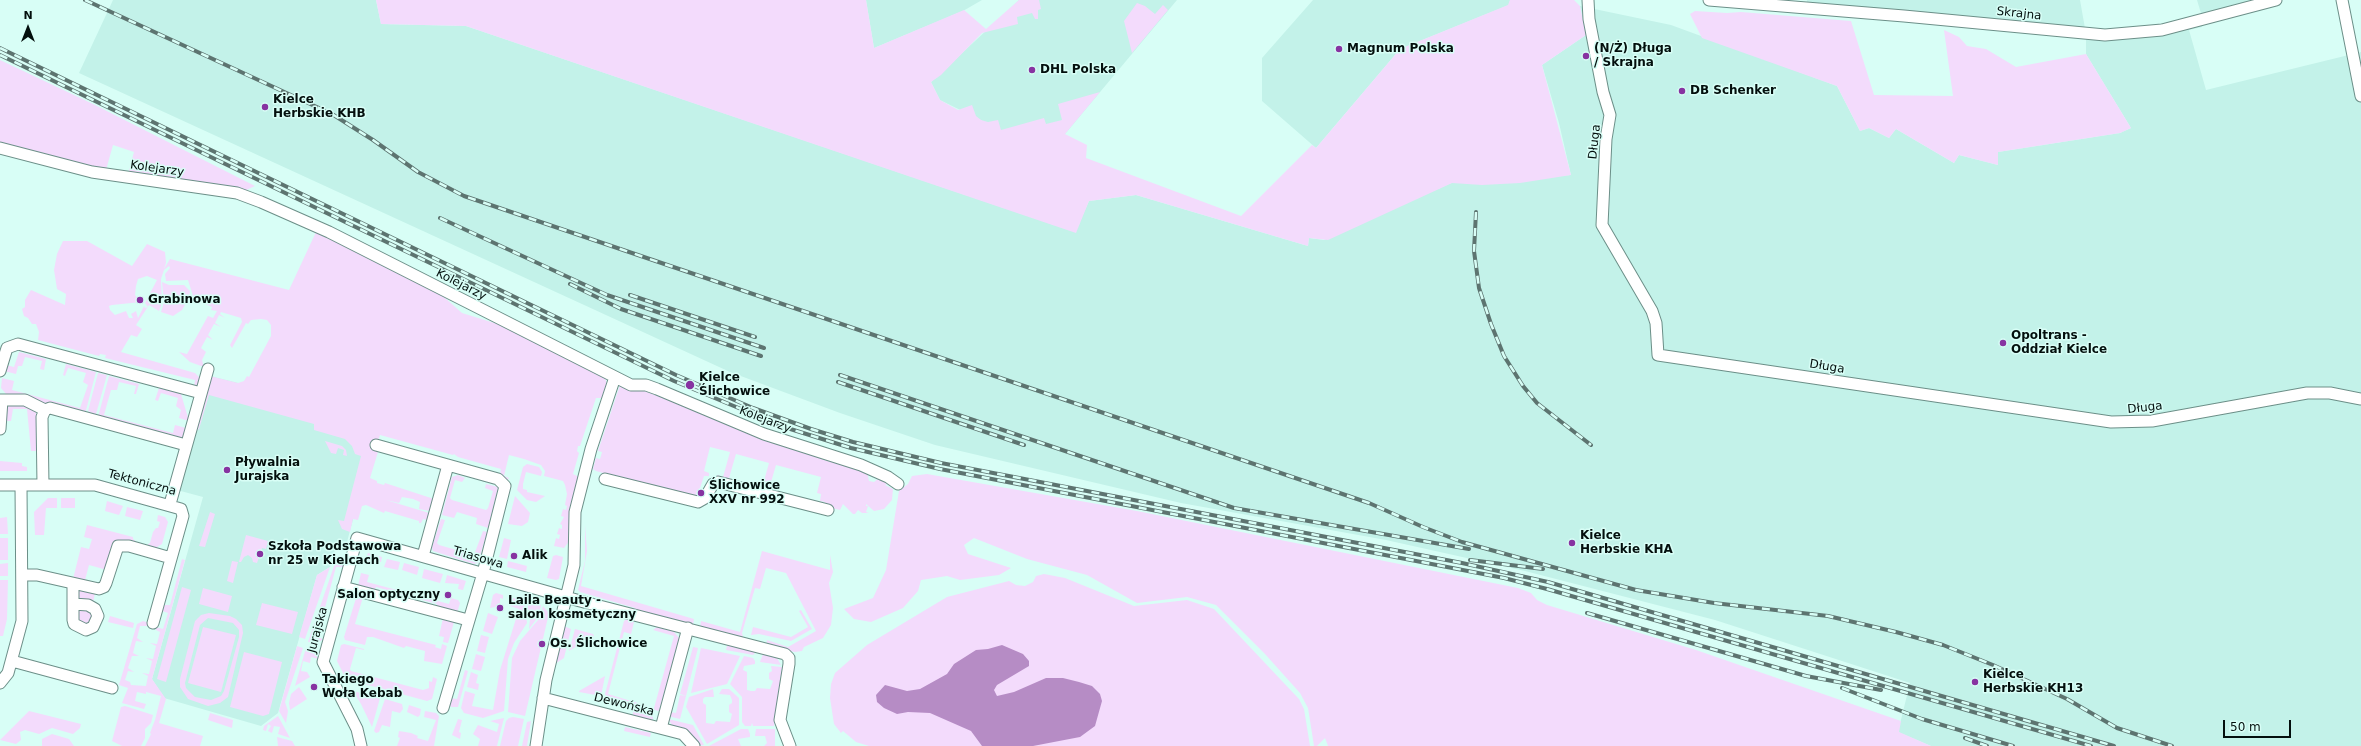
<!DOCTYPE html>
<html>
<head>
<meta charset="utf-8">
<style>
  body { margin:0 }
  #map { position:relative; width:2361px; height:746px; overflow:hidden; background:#d8fef6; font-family:"DejaVu Sans",sans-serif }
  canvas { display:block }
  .north { position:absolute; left:8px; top:8px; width:40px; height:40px; -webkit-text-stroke:3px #d8fef6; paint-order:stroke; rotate:0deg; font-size:11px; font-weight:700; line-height:16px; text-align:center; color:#030f0d }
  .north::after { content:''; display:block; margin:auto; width:14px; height:18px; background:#030f0d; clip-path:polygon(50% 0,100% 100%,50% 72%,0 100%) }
  .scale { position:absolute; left:2223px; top:720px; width:68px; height:18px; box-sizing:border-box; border:2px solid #030f0d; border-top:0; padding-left:5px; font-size:12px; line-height:14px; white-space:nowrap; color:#030f0d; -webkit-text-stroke:3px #d8fef6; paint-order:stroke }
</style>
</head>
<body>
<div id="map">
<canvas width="2361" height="746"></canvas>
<div class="north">N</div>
<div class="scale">50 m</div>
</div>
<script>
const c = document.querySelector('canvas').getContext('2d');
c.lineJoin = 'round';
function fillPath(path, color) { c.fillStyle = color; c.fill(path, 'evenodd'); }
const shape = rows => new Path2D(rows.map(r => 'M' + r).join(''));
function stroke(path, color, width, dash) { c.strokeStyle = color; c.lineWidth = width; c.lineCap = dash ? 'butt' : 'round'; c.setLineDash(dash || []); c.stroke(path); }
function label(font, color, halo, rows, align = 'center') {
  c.font = font + ' "DejaVu Sans",sans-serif'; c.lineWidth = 3; c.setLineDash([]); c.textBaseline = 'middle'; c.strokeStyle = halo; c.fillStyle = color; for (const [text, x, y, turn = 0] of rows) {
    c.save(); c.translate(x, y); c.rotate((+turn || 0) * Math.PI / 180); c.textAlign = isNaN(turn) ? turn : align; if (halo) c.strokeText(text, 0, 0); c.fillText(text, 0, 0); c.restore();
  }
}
const built = shape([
  [113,0,376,0,381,24,466,26,1075,232,1089,201,1136,195,1308,246,1309,238,1324,240,1451,183,1571,175,1559,123,1542,65,1586,35,1580,6,1671,25,1837,86,1860,131,1869,128,1889,138,1896,129,1954,163,1959,155,1998,165,1998,152,2120,133,2131,128,2086,54,2086,34,1806,7,1807,0,2080,0,2086,34,2203,20,2197,0,2276,0,2203,20,2202,27,2189,30,2206,90,2361,52,2361,746,1931,746,1898,732,1910,683,1715,620,1525,571,1386,540,1181,503,935,445,840,413,730,372,79,73],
  [866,0,982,0,963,11,874,48],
  [1019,0,1177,0,1065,134,1011,135,940,100,931,82],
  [1313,0,1510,0,1509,5,1400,49,1316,148,1262,101,1262,58],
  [210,376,347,410,371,452,347,542,338,540,330,567,317,575,278,713,261,726,164,698,152,679,203,497,177,490]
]);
const green = shape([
  [376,0,866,0,874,48,964,10,986,29,1019,0,1039,0,1041,9,1038,10,1038,19,1035,19,1032,13,1017,17,1018,24,982,33,941,75,931,82,940,100,958,110,972,105,976,116,981,120,988,122,998,120,1001,130,1044,118,1046,124,1062,120,1058,104,1100,92,1065,134,1087,145,1086,158,1241,216,1312,145,1316,148,1400,49,1508,5,1510,0,1574,0,1580,6,1586,35,1542,65,1571,175,1520,183,1482,185,1452,183,1328,240,1309,238,1308,246,1136,195,1089,201,1076,233,466,26,381,24],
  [1137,3,1145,6,1155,14,1163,5,1168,10,1132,53,1124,21],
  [1695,11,1727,13,1741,12,1851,21,1874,95,1953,96,1944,30,1959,37,1967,46,1986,49,2016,67,2086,54,2131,128,2120,133,1998,152,1998,165,1959,155,1954,163,1896,129,1889,138,1869,128,1860,131,1837,86,1702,38,1690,14],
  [0,60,93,104,255,186,244,191,128,174,134,152,113,145,106,170,0,146],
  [316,232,393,271,436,290,462,313,504,326,605,378,607,384,604,398,596,398,580,446,578,446,577,451,579,453,573,474,579,477,569,516,570,540,564,548,554,546,556,538,559,539,560,535,557,534,559,528,562,529,562,525,560,524,564,517,561,516,563,509,566,510,567,506,565,505,567,494,565,485,563,481,544,476,545,471,541,465,524,459,509,455,504,476,509,478,507,481,500,475,501,469,458,457,454,454,453,455,380,435,378,441,373,441,371,447,378,452,370,478,377,481,377,483,384,485,385,483,434,499,430,511,419,509,420,502,413,499,402,497,399,503,386,500,429,513,427,520,423,519,421,523,419,523,419,521,385,511,384,513,366,505,362,506,358,520,353,519,350,532,342,529,338,520,344,521,361,456,355,454,352,446,345,439,314,430,314,424,209,395,199,429,194,432,210,376,238,383,244,381,247,376,249,377,271,336,271,325,267,320,261,319,251,320,248,324,246,323,232,348,230,345,242,322,241,318,221,312,220,314,225,318,219,315,215,323,221,327,214,324,208,335,213,340,207,337,201,348,206,352,202,360,204,367,190,362,179,352,187,354,208,316,213,318,217,311,211,310,212,307,201,302,198,297,193,296,188,280,166,281,165,274,170,268,169,266,164,270,161,279,162,303,159,311,149,305,136,325,142,329,137,337,131,335,121,352,195,373,200,378,198,387,194,387,195,380,105,358,106,355,100,354,99,356,38,340,39,332,36,324,32,324,28,318,24,316,22,309,25,307,25,300,31,290,65,305,66,294,57,289,54,270,57,254,63,241,87,241,132,266,147,244,165,252,166,263,164,269,170,259,289,290],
  [147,276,157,280,145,303,148,307,145,308,144,306,138,318,136,311,131,314,133,318,129,318,126,311,115,315,110,310,109,306,112,305,141,302,135,295,136,286,138,279],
  [162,282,169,285,184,285,190,291,189,298,182,310,173,316,161,312,164,302],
  [19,352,46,359,44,370,40,369,42,361,25,357,22,366,18,366,16,374,4,371,6,365,14,367],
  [66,364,96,372,85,414,7,395,1,388,2,378,14,381,12,390,80,408,88,385,83,382,86,373,68,368,65,376,63,375],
  [98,373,107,375,96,414,94,414,88,411],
  [109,376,139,384,136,394,134,394,136,386,119,382,117,390,111,390,104,415,173,433,175,425,186,428,182,440,98,417],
  [621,382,824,460,867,472,869,481,874,482,879,478,889,483,885,485,893,489,892,500,884,509,874,511,866,504,866,506,868,506,866,512,869,513,862,513,858,510,855,514,853,514,843,504,840,510,824,506,825,502,820,501,821,494,817,493,821,477,776,465,769,489,775,491,762,488,769,463,736,454,729,478,735,481,717,477,717,475,723,477,730,452,710,447,704,471,709,473,709,476,704,476,698,494,702,495,696,499,596,471,593,469,596,458,600,459,602,452,598,451],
  [159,388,181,394,189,421,179,418,181,410,176,406,178,398,161,393,158,401,155,400],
  [20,402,36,412,36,451,31,451,27,409,13,409,11,421,5,421,6,406],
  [325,441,342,446,346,450,347,456,343,455,344,450,338,448,336,454,331,453],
  [0,461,22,463,22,466,27,467,27,471,0,471],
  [527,464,539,467,542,472,541,476,526,472,523,484,523,489,527,490,527,492,545,496,536,502,527,500,517,490,523,467],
  [927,474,1137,511,1518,588,1531,593,1537,600,1547,605,1696,650,1901,721,1899,732,1931,746,1328,746,1325,738,1317,746,1314,746,1308,708,1300,693,1265,654,1216,605,1187,597,1137,603,1087,575,1027,559,974,538,964,545,968,554,1011,568,999,575,960,580,947,576,921,580,918,591,903,608,871,622,854,619,844,609,873,598,886,570,899,491,908,484,912,476],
  [458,475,465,478,462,482,455,480,450,498,452,500,486,510,488,508,493,491,485,488,486,484,498,487,488,528,476,524,477,518,457,512,454,518,442,515,452,477],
  [515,496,530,513,528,522,522,526,508,524],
  [48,498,57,498,57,508,46,508,44,535,35,535,34,512],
  [61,498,75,498,75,508,61,508],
  [107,501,123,506,119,515,105,511],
  [127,507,143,511,140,520,125,516],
  [210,512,215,514,205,547,199,546],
  [158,515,165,517,168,522,162,544,152,550,143,548,150,543,153,532,156,528,158,528,160,522,157,521],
  [7,517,8,534,0,534,0,518],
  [441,519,445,520,437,543,439,545,474,555,483,531,487,532,478,563,474,564,433,551,432,547],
  [87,525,133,537,133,539,138,543,121,541,107,570,89,565,84,584,73,579,81,547,89,549,92,539,84,537],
  [585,525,587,551,581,586,694,619,693,625,634,610,635,608,580,592,578,590,585,561],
  [246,535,268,541,266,549,262,548,257,563,253,562,252,558,248,555,244,557,241,562,239,562],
  [0,538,8,538,8,560,0,560],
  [504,538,511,540,507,559,499,557],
  [762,551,830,570,830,555,833,572,829,583,833,608,831,625,823,638,804,647,802,651,795,652,766,646,767,640,788,647,816,631,786,573,766,568,760,589,755,588,742,633,743,637,700,628,701,621,740,632],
  [368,553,382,557,381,562,372,562,371,565,364,563],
  [556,555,563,557,559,579,556,580,547,578,553,556],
  [182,559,185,560,152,679,166,699,159,723,203,736,200,746,145,746,151,734,150,733,155,720,161,696,146,692,146,694,137,692,135,701,146,704,144,709,122,703,128,688,119,685,137,624,143,621,149,623,149,626,140,626,137,638,143,642,136,641,133,653,139,656,132,656,128,668,134,672,128,671,125,680,130,682,131,685,146,686,148,676,142,673,149,674,152,661,146,658,153,659,156,646,150,643,157,644,160,632,156,630,156,627,163,629,168,613,162,611,163,605,170,605],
  [387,559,400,562,398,570,384,567],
  [341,560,345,561,344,567,336,567,317,637,323,639,318,643,308,642,335,563],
  [232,561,238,562,233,583,227,581],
  [508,561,527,566,526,572,507,567],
  [8,563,8,576,0,576,0,564],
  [404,563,419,567,417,575,402,570],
  [330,567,305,639,299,637,317,575],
  [424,569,443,574,440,583,422,578],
  [361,573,369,575,367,582,449,604,451,598,458,600,460,603,457,613,437,609,437,604,415,598,414,603,397,598,398,593,376,587,374,592,358,586],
  [1044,574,1065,578,1134,606,1187,600,1214,609,1299,699,1304,709,1310,746,869,746,856,742,843,731,841,733,834,724,830,698,831,684,835,673,867,645,947,597,1009,581,1016,585,1025,586,1033,582,1036,576],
  [447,575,466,581,463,590,458,589,459,584,445,583],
  [0,580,8,580,7,619,3,636,0,636],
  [182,587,191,590,166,682,157,679],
  [203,588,232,596,228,612,199,604],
  [79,589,95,593,93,603,79,598,76,591],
  [496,593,503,595,503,599,500,598,500,606,490,608,493,595],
  [357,595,363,597,355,624,436,645,435,647,441,649,442,644,447,646,442,664,424,661,425,651,406,646,404,648,373,637,367,637,365,645,345,640,344,637],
  [513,598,524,601,527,623,514,643,508,659,504,711,483,718,464,713,461,708,465,691,475,694,472,706,493,710,500,670,519,609,510,606],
  [527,602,541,605,538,617,529,629,530,619],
  [262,603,298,612,292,634,256,625],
  [543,606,549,613,525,716,508,712,512,658,520,641,538,620],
  [76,608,86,608,94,613,90,625,78,623],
  [801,610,812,629,791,641,759,634,751,635,753,627,791,637,808,627,799,611],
  [209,613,230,616,236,619,242,625,243,633,228,697,220,703,208,706,188,699,180,687,180,679,195,621,201,615],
  [208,618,233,623,239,630,239,637,224,691,221,696,211,700,195,697,186,688,185,683,200,625],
  [488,613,498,617,492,634,483,631],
  [110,616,134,623,133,628,108,622],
  [443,618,454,622,448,643,443,642,444,637,439,636],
  [627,619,634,622,631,634,624,632,608,694,654,708,674,636,653,630,657,627,674,632,679,638,659,711,607,699,605,694,624,621],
  [564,626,571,629,564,658,555,664],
  [203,627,236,635,221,692,188,683],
  [575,629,593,634,594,636,569,651],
  [481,635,489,637,485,653,477,651],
  [728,642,758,650,753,655,726,650],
  [344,644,364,649,364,650,356,648,350,669,351,671,423,690,429,688,429,681,432,682,433,677,437,679,432,699,427,701,346,679,337,661,341,645],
  [297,646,303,648,285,702,288,711,286,723,299,746,279,711],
  [693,647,698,648,686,696,680,694],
  [306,648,315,651,318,659,311,657,310,663,303,661,301,671,307,672,310,677,295,686],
  [701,648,740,656,727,684,691,693],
  [244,652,282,662,269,714,263,716,230,707],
  [476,654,485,657,481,671,472,669],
  [763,654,777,658,781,665,760,662],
  [744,656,753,658,755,661,755,664,744,666,743,670,747,672,747,690,751,691,755,691,757,688,770,689,773,681,769,679,769,673,772,671,771,666,782,667,774,726,753,726,752,723,751,726,745,726,742,722,742,697,730,684],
  [465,670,468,671,458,707,451,707,449,704,451,698,457,699],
  [471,672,478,675,476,683,479,684,478,690,467,687],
  [605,676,601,696,579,692,579,691],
  [299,687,307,699,290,710,289,703,291,694],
  [713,689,714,697,705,697,703,699,703,703,706,705,706,723,714,724,716,721,730,722,732,714,729,712,729,705,732,703,732,700,730,695,719,694,722,689,729,689,739,698,739,725,707,744,686,707,689,697],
  [353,691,380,698,372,727,361,704],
  [680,695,686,696,680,719,668,716,670,712,676,713],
  [385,699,402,704,403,709,400,713,392,711,390,727,382,725,379,732,376,733,374,731],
  [409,705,421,709,420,715,418,717,407,712],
  [125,706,153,715,151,723,145,729,145,738,141,746,122,746,112,741,121,707],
  [633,709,653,714,653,720,633,716],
  [29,711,81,724,80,728,73,734,52,728,39,734,25,730,20,732,21,740,16,744,0,740],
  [425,711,436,713,439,716,434,746,397,746,400,738,398,737,399,731,411,733,418,736,417,738,428,741,436,720,424,717],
  [210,713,233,720,232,728,208,720],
  [278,716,290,738,278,734,280,727,274,726,272,733,268,731,271,726,268,724,266,731,263,730,264,726],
  [513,717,524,719,518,746,500,746,506,721,509,718],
  [504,718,497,746,478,746,480,739,473,734,478,725,497,732,499,724,490,721],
  [458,719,462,720,459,732,461,733,460,739,452,735],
  [668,719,693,725,704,745,698,746,689,732,672,725],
  [531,721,527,746,522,746,527,722],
  [625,727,651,733,650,737,624,731],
  [741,729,748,729,750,734,750,737,738,739,741,746,709,746],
  [756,729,775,729,775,746,764,746,767,743,765,736,755,736],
  [52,734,69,739,74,746,42,746,42,739],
  [277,737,292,741,295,746,278,746]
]);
const water = shape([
  [1002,645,1023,654,1029,661,1029,666,997,685,994,690,997,696,1014,692,1046,678,1063,678,1079,682,1092,686,1100,694,1102,701,1095,726,1080,737,1033,746,982,746,971,731,930,713,908,712,897,714,884,708,877,702,876,695,885,685,907,691,920,689,947,674,954,664,976,650,988,649]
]);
const minor = shape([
  [1588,0,1589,19,1603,92,1610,115,1606,139,1602,225,1652,311,1656,323,1658,355,2111,422,2152,421,2307,393,2330,393,2361,399],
  [1709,0,1904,16,2105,35,2162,30,2276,0],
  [2342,0,2361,96],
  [0,148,92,172,237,193,261,202,329,232,631,385,646,385,657,389,764,434,861,465,888,477,898,484],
  [0,371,7,348,18,344,201,393],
  [0,400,25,400,45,410],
  [0,429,2,400],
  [376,445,498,479,505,486,483,573,443,708],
  [605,479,698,502,705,498,713,484,718,482,828,510],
  [0,485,95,485,181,509,183,516,153,623],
  [43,485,42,417,45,410,50,408,186,445],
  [170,504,208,369],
  [423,556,448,465],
  [22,575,37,575,99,589,104,587,106,583,118,546,129,546,171,558],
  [73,584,73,620,74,624,86,630,93,627,98,616,95,609,88,605,73,604],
  [343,587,468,620],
  [12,661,112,688],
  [0,683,8,673,22,621,21,485],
  [543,698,683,734,694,746],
  [661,728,688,628],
  [361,746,357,729,323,662,357,538,580,601,785,654,789,658,789,664,780,720,790,746],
  [536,746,546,680,574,565,575,512,591,449,615,377]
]);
const rail = shape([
  [85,0,332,114,373,140,418,172,464,196,1369,503,1423,527,1462,542,1636,590,1714,603,1828,616,1896,632,1943,645,1993,665,2067,699,2117,728,2172,746],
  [0,48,676,375,753,408,811,429,853,442,941,463,1462,563,1548,582,2114,746],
  [0,55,674,381,784,427,851,448,940,469,1504,578,1547,589,2091,746],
  [1476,212,1474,251,1479,288,1491,324,1504,356,1523,386,1537,403,1591,445],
  [440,218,607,295,764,348],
  [570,284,621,309,761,356],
  [630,295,755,337],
  [840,375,1234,508,1469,549],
  [838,382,1024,445],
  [1470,560,1543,569],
  [1587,613,1806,676,1881,690],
  [1842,688,1922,719,2013,746],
  [1965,738,1987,746]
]);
const markers = [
  [1339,49,4,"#8733a1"],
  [1586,56,4,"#8733a1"],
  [1032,70,4,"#8733a1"],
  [1682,91,4,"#8733a1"],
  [265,107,4,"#8733a1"],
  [140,300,4,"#8733a1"],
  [2003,343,4,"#8733a1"],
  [690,385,5,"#8733a1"],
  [227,470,4,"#8733a1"],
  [701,493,4,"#8733a1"],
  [1572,543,4,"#8733a1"],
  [260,554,4,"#8733a1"],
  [514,556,4,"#8733a1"],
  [448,595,4,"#8733a1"],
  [500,608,4,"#8733a1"],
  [542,644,4,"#8733a1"],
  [1975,682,4,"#8733a1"],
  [314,687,4,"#8733a1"]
];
const streetNames = [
  ["Skrajna",2019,14,6],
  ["Długa",1595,142,-84],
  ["Kolejarzy",157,169,8],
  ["Kolejarzy",461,285,27],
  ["Długa",1827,367,9],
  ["Długa",2145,408,-6],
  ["Kolejarzy",765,420,21],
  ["Tektoniczna",142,483,15],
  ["Triasowa",478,558,16],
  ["Jurajska",318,630,-75],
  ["Dewońska",624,705,14]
];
const poiNames = [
  ["Magnum Polska",1347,49],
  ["(N/Ż) Długa",1594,49],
  ["/ Skrajna",1594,63],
  ["DHL Polska",1040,70],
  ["DB Schenker",1690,91],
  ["Kielce",273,100],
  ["Herbskie KHB",273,114],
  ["Grabinowa",148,300],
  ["Opoltrans -",2011,336],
  ["Oddział Kielce",2011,350],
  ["Kielce",699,378],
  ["Ślichowice",699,392],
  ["Pływalnia",235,463],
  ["Jurajska",235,477],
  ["Ślichowice",709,486],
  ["XXV nr 992",709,500],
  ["Kielce",1580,536],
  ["Herbskie KHA",1580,550],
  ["Szkoła Podstawowa",268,547],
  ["nr 25 w Kielcach",268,561],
  ["Alik",522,556],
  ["Salon optyczny",440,595,"right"],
  ["Laila Beauty -",508,601],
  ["salon kosmetyczny",508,615],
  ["Os. Ślichowice",550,644],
  ["Kielce",1983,675],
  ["Herbskie KH13",1983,689],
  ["Takiego",322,680],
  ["Woła Kebab",322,694]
];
fillPath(built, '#c3f2e9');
fillPath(green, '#f3dbfc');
fillPath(water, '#b68cc5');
stroke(minor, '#6c8f88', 13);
stroke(minor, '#fff', 11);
stroke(rail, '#5d7470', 4);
stroke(rail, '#d8fef6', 2.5, [8]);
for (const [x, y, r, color] of markers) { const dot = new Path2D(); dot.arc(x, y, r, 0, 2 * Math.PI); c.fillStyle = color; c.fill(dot); stroke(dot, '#d8fef6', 1.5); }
label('12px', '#030f0d', '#d8fef6', streetNames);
label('bold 12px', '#030f0d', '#d8fef6', poiNames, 'left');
</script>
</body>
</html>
